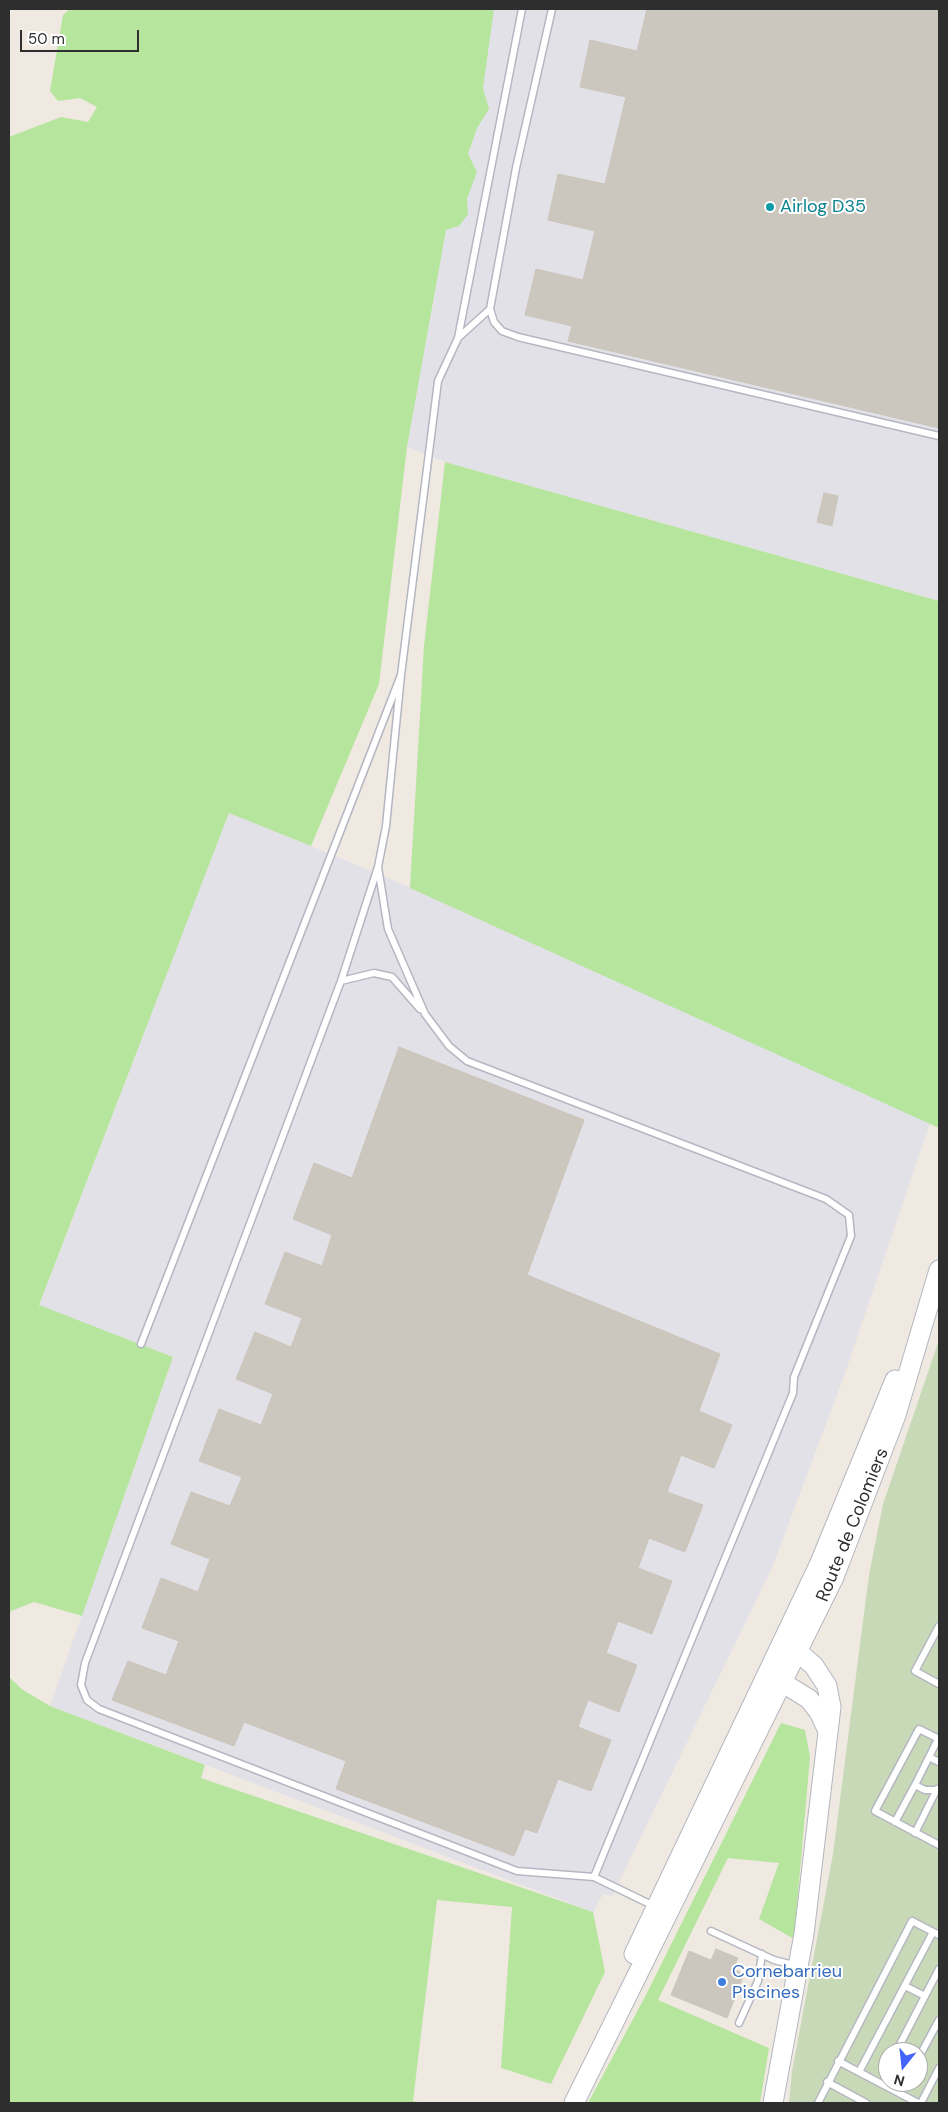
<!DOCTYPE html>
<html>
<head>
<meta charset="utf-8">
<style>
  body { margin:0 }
  #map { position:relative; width:948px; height:2112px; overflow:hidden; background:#efe9e1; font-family:"DM Sans",sans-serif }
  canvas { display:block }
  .frame { position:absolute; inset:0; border:10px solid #2e2e2e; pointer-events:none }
  .north { position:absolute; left:878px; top:2042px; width:50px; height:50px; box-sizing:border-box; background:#fff; border:1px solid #ababab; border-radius:50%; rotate:196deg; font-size:14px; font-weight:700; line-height:20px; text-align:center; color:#2e2e2e }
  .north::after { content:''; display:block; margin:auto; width:18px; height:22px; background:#4264fb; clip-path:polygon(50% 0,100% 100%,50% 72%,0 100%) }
  .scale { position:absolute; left:20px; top:30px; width:119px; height:22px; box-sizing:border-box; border:2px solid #2e2e2e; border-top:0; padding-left:6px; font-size:15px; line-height:18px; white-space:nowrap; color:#2e2e2e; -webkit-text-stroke:4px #fff; paint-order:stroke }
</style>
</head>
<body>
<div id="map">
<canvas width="948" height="2112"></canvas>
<div class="frame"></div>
<div class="north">N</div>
<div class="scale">50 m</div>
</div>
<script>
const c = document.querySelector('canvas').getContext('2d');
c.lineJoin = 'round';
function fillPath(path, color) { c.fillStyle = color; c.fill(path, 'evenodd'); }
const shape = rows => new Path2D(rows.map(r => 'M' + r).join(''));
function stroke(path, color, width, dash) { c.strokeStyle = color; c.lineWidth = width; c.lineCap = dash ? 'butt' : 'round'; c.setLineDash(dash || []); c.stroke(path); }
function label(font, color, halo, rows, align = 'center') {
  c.font = font + ' "DM Sans",sans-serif'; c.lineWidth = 4; c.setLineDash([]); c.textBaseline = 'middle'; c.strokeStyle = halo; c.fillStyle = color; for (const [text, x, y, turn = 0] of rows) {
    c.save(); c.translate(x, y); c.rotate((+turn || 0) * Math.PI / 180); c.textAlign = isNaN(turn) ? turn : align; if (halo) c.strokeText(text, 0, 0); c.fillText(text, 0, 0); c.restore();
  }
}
const industrial = shape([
  [485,9,939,9,939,601,445,462,407,447],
  [229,812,393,880,930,1123,844,1376,772,1568,612,1896,603,1894,593,1912,50,1706,173,1357,39,1306]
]);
const green = shape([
  [70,9,494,9,483,88,489,109,477,128,468,154,477,172,467,199,468,214,459,226,446,230,407,447,379,684,311,846,229,813,39,1305,173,1357,82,1616,34,1602,11,1611,9,1615,9,137,61,117,88,122,97,107,80,98,58,101,50,91,63,15],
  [445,462,939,601,939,1128,410,888,424,646],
  [9,1677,23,1690,50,1706,205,1765,201,1778,593,1912,605,1972,551,2084,501,2068,512,1907,437,1900,413,2101,423,2103,9,2103],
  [781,1723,805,1730,810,1757,794,1939,759,1919,779,1863,728,1858,658,2000,769,2048,760,2103,588,2103,646,1995]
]);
const cemetery = shape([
  [939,1340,939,2103,789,2103,792,2071,833,1854,869,1575,883,1504],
  [888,2052,918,2052,918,2082,888,2082]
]);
const building = shape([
  [647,9,939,9,939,428,568,341,572,326,525,315,536,269,583,280,595,231,548,220,558,174,605,184,626,97,580,87,590,40,637,51,647,9],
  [824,493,838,496,832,526,817,522,824,493],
  [399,1047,584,1120,527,1275,720,1354,699,1411,732,1425,714,1468,681,1455,667,1492,703,1505,685,1552,649,1538,638,1568,672,1581,652,1634,618,1621,606,1653,637,1665,619,1712,588,1700,578,1727,611,1740,591,1791,558,1779,537,1833,525,1829,514,1856,336,1789,346,1761,244,1722,234,1746,112,1700,128,1661,166,1675,179,1641,142,1628,161,1578,198,1592,210,1559,171,1544,191,1492,230,1506,242,1477,199,1461,219,1409,261,1425,273,1394,236,1379,255,1332,291,1347,302,1318,265,1304,285,1252,322,1266,332,1235,293,1219,314,1163,352,1178,399,1047],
  [716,1949,738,1958,733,1969,744,1974,727,2018,671,1995,689,1951,711,1960,716,1949]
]);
const lane = shape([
  [552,9,516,168,490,309,494,322,502,331,518,337,939,436],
  [458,338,490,309],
  [378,867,388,929,425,1014,449,1046,467,1061,826,1199,849,1215,851,1236,794,1377,793,1393,594,1877,517,1871,99,1709,87,1700,81,1685,85,1663,341,981,378,867,386,826,401,675],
  [341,981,374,973,392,977,420,1009],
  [141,1344,401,675,438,381,458,338,522,9],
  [939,1626,915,1671,939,1684],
  [939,1739,919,1729,875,1811,939,1845],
  [929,1757,939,1762],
  [915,1785,938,1739],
  [895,1822,915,1785,925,1790,939,1790],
  [915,1833,937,1789],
  [594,1877,654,1906],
  [711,1931,774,1960,797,1966],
  [905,1986,925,1996],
  [739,2023,758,1981,762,1954],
  [896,2052,939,1969],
  [918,2059,939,2020],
  [838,2061,918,2103],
  [859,2072,933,1932],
  [827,2082,866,2103],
  [818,2103,912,1921,939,1935],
  [921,2103,939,2068]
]);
const secondary = shape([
  [780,1671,783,1683,809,1699,819,1712,828,1731],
  [634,1954,819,1565,895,1380],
  [574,2103,834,1577,896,1415,939,1270],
  [773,2103,804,1934,831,1707,827,1686,814,1666,798,1652]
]);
const markers = [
  [770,207,5,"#0f9aa8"],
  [722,1982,5,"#3f7fe0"]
];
const cultureNames = [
  ["Airlog D35",780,207]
];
const streetNames = [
  ["Route de Colomiers",853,1525,-68]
];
const shopNames = [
  ["Cornebarrieu",732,1972],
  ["Piscines",732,1993]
];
fillPath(industrial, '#e3e1e8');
fillPath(green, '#b6e59e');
fillPath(cemetery, '#c8d9b8');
fillPath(building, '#cbc7bf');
stroke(building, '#cbc5ba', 1);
stroke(lane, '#b4b7c1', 9);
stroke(secondary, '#b4b7c1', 21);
stroke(lane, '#fff', 6);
stroke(secondary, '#fff', 19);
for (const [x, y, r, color] of markers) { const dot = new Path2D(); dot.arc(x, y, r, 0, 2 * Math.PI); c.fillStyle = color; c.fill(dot); stroke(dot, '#fff', 2); }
label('18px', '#0d838f', '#fff', cultureNames, 'left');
label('18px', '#2e2e2e', '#fff', streetNames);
label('18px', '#366cbe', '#fff', shopNames, 'left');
</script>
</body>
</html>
